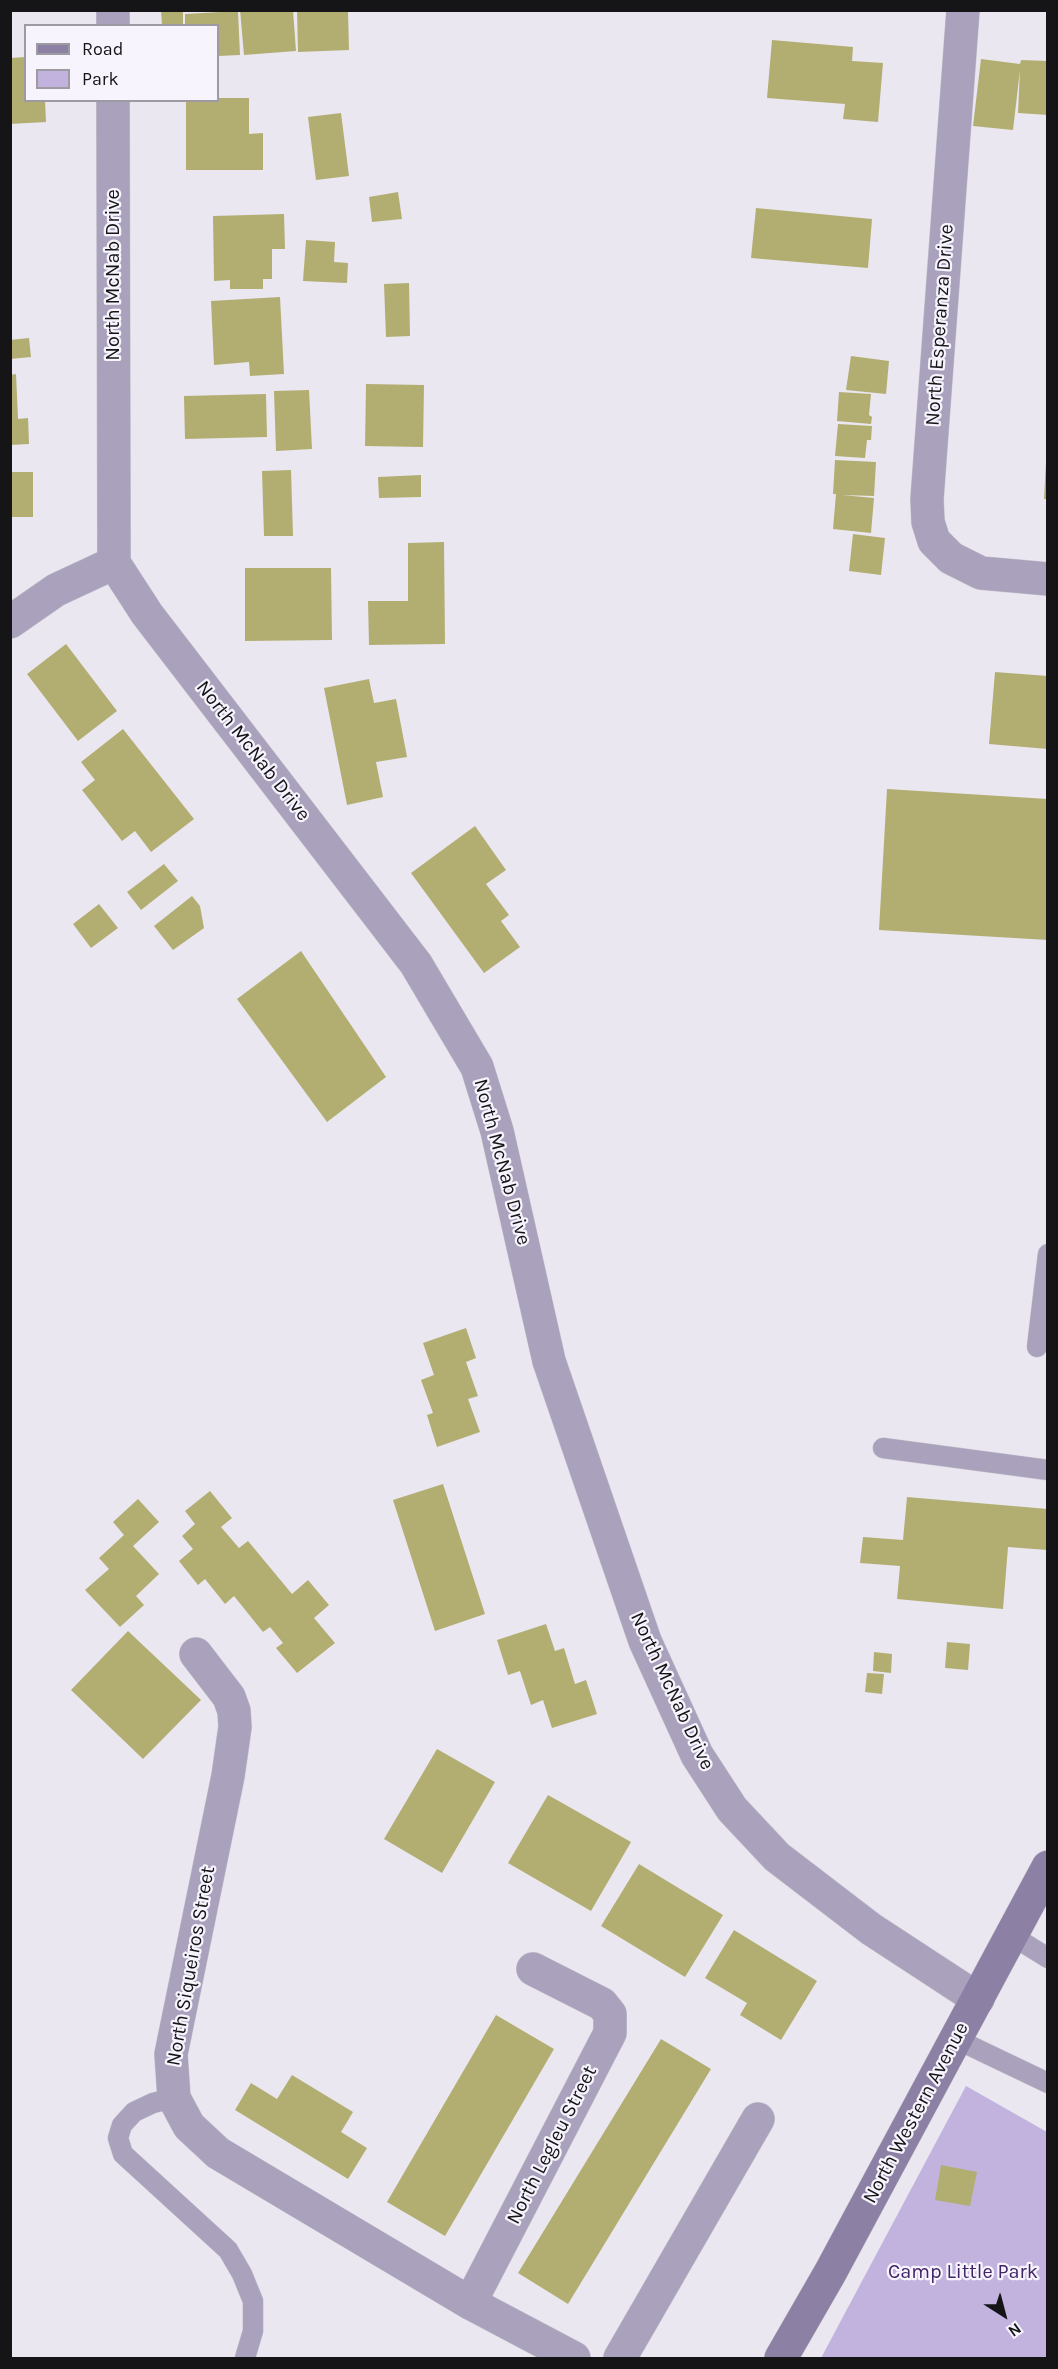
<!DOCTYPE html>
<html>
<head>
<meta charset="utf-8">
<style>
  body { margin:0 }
  #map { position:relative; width:1058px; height:2369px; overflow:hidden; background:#eae7f1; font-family:Karla,sans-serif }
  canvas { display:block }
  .frame { position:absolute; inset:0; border:12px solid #151417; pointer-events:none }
  .legend { position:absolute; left:24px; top:24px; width:195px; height:78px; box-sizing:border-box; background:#f7f4fe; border:2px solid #9d9aa2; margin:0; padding:8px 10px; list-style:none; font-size:18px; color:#151417 }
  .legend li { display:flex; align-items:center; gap:12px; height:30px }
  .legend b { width:30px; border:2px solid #9d9aa2 }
  .north { position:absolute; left:974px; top:2285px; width:60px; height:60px; -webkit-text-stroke:4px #f7f4fe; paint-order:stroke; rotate:144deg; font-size:16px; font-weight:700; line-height:24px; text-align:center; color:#151417 }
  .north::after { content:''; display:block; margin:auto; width:21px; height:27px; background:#151417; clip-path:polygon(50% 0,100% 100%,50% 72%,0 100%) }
</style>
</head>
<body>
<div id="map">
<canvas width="1058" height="2369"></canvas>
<div class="frame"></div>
<ul class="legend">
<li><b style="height:8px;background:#8c80a5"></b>Road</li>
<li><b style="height:16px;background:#c1b3de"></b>Park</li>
</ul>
<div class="north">N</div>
</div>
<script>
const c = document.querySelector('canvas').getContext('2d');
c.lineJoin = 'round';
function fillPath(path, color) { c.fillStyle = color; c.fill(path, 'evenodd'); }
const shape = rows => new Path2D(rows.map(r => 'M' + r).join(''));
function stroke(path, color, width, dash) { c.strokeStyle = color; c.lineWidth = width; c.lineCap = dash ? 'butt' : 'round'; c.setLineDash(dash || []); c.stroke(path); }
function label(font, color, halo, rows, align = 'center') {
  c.font = font + ' Karla,sans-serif'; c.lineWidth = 4.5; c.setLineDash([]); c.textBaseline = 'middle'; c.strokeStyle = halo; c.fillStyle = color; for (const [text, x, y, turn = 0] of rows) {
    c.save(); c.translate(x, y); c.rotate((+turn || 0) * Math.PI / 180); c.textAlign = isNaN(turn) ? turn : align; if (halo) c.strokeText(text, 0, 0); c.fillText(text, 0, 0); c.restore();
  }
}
const green = shape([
  [966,2086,1047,2132,1047,2358,821,2358]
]);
const building = shape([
  [161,10,183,10,183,26,162,26],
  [240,10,293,10,296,51,244,55],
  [297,10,348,10,349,50,298,52],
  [238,11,240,55,218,56,218,26,185,26,185,14],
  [772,40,853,47,852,61,883,63,878,122,843,119,845,104,767,98],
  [26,57,26,100,45,100,46,122,10,124,10,58],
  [981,59,1020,64,1021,60,1048,61,1048,115,1018,113,1020,70,1013,130,973,126],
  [218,98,249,98,249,134,263,133,263,170,186,170,186,100,218,100],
  [341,113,349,176,316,180,308,117],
  [398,192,402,219,372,222,369,197],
  [756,208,872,219,868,268,751,258],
  [284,214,285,249,272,249,272,279,263,279,263,289,230,289,230,280,214,281,213,216],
  [306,240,335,242,334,262,348,263,347,283,303,281],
  [409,283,410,336,386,337,384,284],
  [280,297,284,374,250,376,249,362,214,365,211,301],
  [29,338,31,357,10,359,10,340],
  [851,356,889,361,886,394,846,390],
  [16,374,18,419,28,418,29,444,10,445,10,375],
  [366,384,424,385,423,447,365,446],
  [309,390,312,449,276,451,274,391],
  [839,392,871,394,869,415,872,417,871,424,837,421],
  [266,394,267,437,185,439,184,396],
  [838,424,872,426,871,440,867,440,865,458,835,456],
  [835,460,876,462,874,496,842,495,874,498,871,533,833,529,836,494,833,494],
  [1046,461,1048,461,1048,499,1044,499],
  [291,470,293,536,264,536,262,471],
  [10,472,33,472,33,517,10,517],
  [421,475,421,497,379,498,378,477],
  [853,534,885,538,881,575,849,571],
  [444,542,445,644,369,645,368,601,408,601,408,543],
  [245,568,331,568,332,640,245,641],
  [66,644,117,711,78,741,27,674],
  [995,672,1048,676,1048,749,989,744],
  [369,679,374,703,396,699,407,757,376,762,383,797,347,805,324,688],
  [123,729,194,819,151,852,135,831,122,841,82,790,95,780,81,762],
  [887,789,1048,799,1048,940,879,930],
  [475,826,506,870,486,884,509,915,501,921,520,947,484,973,411,873],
  [164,864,178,881,141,910,127,892],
  [192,896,200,906,204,928,173,950,154,926],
  [99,904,118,928,91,948,73,924],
  [301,951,386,1077,327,1122,237,999],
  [466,1328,476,1358,466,1362,478,1396,468,1399,480,1432,437,1447,427,1415,433,1413,421,1380,434,1375,423,1343],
  [443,1484,485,1614,435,1631,393,1500],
  [210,1491,232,1518,221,1527,239,1548,248,1541,292,1594,308,1580,329,1605,314,1618,335,1643,297,1673,276,1648,283,1643,270,1627,263,1632,234,1596,225,1604,205,1579,198,1585,179,1561,193,1549,182,1536,195,1524,185,1511],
  [907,1497,1048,1509,1047,1550,1008,1547,1003,1609,897,1599,900,1566,860,1563,863,1537,903,1540],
  [138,1499,159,1522,133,1546,159,1574,136,1596,144,1605,120,1627,85,1590,109,1569,99,1558,124,1535,113,1522],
  [546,1624,555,1651,564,1648,575,1684,586,1680,597,1714,552,1728,543,1700,531,1705,520,1671,508,1675,497,1640],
  [128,1631,201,1700,143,1759,71,1690],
  [947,1642,970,1644,968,1670,945,1668],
  [874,1652,892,1654,891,1673,873,1671],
  [867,1673,884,1674,882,1694,865,1692],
  [437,1749,495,1782,442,1873,384,1839],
  [548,1795,631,1842,591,1911,508,1863],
  [639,1864,723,1915,685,1977,601,1926],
  [734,1930,817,1981,781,2040,740,2015,747,2003,705,1978],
  [496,2015,554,2049,445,2236,387,2202],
  [661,2039,711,2069,568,2304,518,2273],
  [292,2075,353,2112,341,2132,367,2148,348,2179,235,2110,251,2083,277,2099],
  [941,2165,977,2172,970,2206,935,2200]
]);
const lane = shape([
  [1037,1347,1048,1254],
  [883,1448,1048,1470],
  [1011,1935,1048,1958],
  [956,2039,1048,2083],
  [174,2098,153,2103,134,2112,122,2125,118,2138,123,2154,228,2250,242,2274,253,2301,253,2331,245,2358]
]);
const street = shape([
  [113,10,113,26],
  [963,10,927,499,928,522,934,541,951,558,981,573,1048,579],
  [113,100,114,563,147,614,416,964,477,1067,497,1131,549,1361,645,1641,697,1755,732,1809,777,1857,871,1929,978,1999],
  [10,622,56,590,114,563],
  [196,1654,229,1697,234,1711,235,1727,228,1776,171,2054,174,2098,189,2126,218,2153,470,2303,574,2358],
  [470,2303,610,2033,610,2014,602,2004,533,1969],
  [620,2358,758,2119]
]);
const secondary = shape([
  [781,2358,830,2273,1048,1867]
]);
const streetNames = [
  ["North McNab Drive",113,275,-90],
  ["North Esperanza Drive",940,325,-86],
  ["North McNab Drive",253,751,52],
  ["North McNab Drive",502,1162,75],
  ["North McNab Drive",672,1691,65],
  ["North Siqueiros Street",191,1966,-80],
  ["North Western Avenue",916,2113,-62],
  ["North Legleu Street",552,2145,-63]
];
const parkNames = [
  ["Camp Little Park",963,2272]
];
fillPath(green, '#c1b3de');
fillPath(building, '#b2ae71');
stroke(lane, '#c8c5ce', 21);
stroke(street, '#c8c5ce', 34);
stroke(secondary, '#c8c5ce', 34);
stroke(lane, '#aaa2bc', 20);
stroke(street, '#aaa2bc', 33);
stroke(secondary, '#8c80a5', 33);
label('20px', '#151417', '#f7f4fe', streetNames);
label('20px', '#412567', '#f7f4fe', parkNames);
</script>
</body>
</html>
